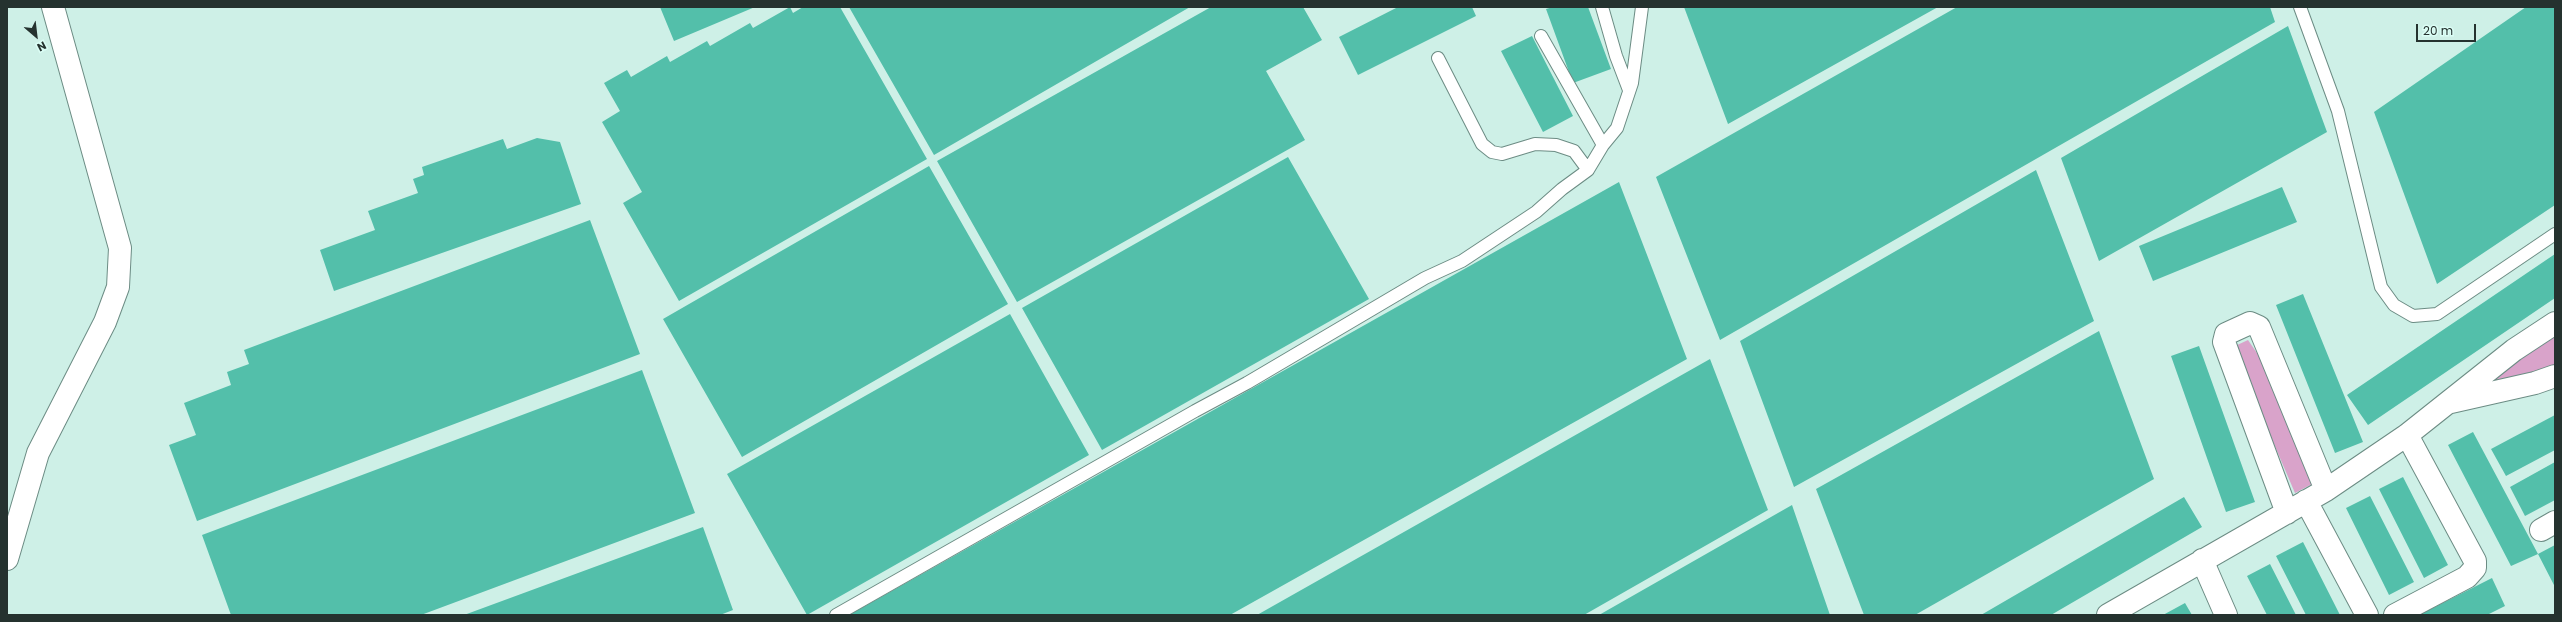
<!DOCTYPE html>
<html>
<head>
<meta charset="utf-8">
<style>
  body { margin:0 }
  #map { position:relative; width:2562px; height:622px; overflow:hidden; background:#cef0e7; font-family:Poppins,sans-serif }
  canvas { display:block }
  .frame { position:absolute; inset:0; border:8px solid #25322f; pointer-events:none }
  .north { position:absolute; left:16px; top:16px; width:40px; height:40px; -webkit-text-stroke:3px #dbfdf5; paint-order:stroke; rotate:152deg; font-size:11px; font-weight:700; line-height:16px; text-align:center; color:#25322f }
  .north::after { content:''; display:block; margin:auto; width:14px; height:18px; background:#25322f; clip-path:polygon(50% 0,100% 100%,50% 72%,0 100%) }
  .scale { position:absolute; left:2416px; top:24px; width:60px; height:18px; box-sizing:border-box; border:2px solid #25322f; border-top:0; padding-left:5px; font-size:12px; line-height:14px; white-space:nowrap; color:#25322f; -webkit-text-stroke:3px #dbfdf5; paint-order:stroke }
</style>
</head>
<body>
<div id="map">
<canvas width="2562" height="622"></canvas>
<div class="frame"></div>
<div class="north">N</div>
<div class="scale">20 m</div>
</div>
<script>
const c = document.querySelector('canvas').getContext('2d');
c.lineJoin = 'round';
function fillPath(path, color) { c.fillStyle = color; c.fill(path, 'evenodd'); }
const shape = rows => new Path2D(rows.map(r => 'M' + r).join(''));
function stroke(path, color, width, dash) { c.strokeStyle = color; c.lineWidth = width; c.lineCap = dash ? 'butt' : 'round'; c.setLineDash(dash || []); c.stroke(path); }
const green = shape([
  [2555,325,2555,375,2456,398],
  [2248,340,2259,356,2314,483,2295,493,2238,360,2235,346]
]);
const building = shape([
  [660,7,755,7,674,41],
  [790,7,793,13,803,7,840,7,927,159,679,301,623,203,642,192,602,122,620,111,604,83,627,70,631,77,667,56,670,62,707,41,710,46,750,23,753,28],
  [849,7,1190,7,934,155],
  [1211,7,1303,7,1322,40,1266,71,1305,140,1017,302,937,161],
  [1398,7,1472,7,1476,16,1358,75,1339,37],
  [1553,7,1588,7,1611,69,1573,83,1546,9],
  [1684,7,1938,7,1728,124],
  [1957,7,2270,7,2275,22,1720,340,1656,177],
  [2526,7,2555,7,2555,205,2437,284,2374,112],
  [2288,26,2327,132,2099,261,2061,158],
  [1532,36,1573,116,1543,132,1501,51],
  [537,138,560,142,581,204,334,291,320,250,375,230,368,211,418,193,413,179,424,175,422,167,503,139,507,149],
  [1288,157,1369,299,1102,450,1022,308],
  [929,166,1008,304,742,457,663,319],
  [2036,170,2094,321,1794,487,1740,341],
  [1619,182,1687,359,1230,615,849,615],
  [2282,187,2297,222,2153,281,2139,246],
  [590,220,640,354,197,521,169,445,196,435,184,403,231,385,227,372,249,364,244,350],
  [2555,254,2555,298,2368,425,2347,395],
  [2303,294,2363,442,2335,453,2276,305],
  [1010,314,1089,455,807,615,727,474],
  [2099,331,2154,479,1915,615,1864,615,1816,489],
  [2199,346,2255,502,2226,512,2171,356],
  [1710,359,1768,510,1584,615,1257,615],
  [642,370,695,513,421,615,231,615,202,535],
  [2555,415,2555,450,2506,476,2491,449],
  [2473,432,2538,554,2511,566,2448,445],
  [2555,462,2555,500,2525,516,2510,487],
  [2403,477,2448,565,2424,578,2379,489],
  [2370,496,2414,582,2389,595,2346,508],
  [2184,497,2202,527,2051,615,1981,615],
  [1792,505,1830,615,1599,615],
  [703,527,733,610,720,615,464,615],
  [2303,542,2340,615,2306,615,2276,556],
  [2555,545,2555,587,2538,554],
  [2270,564,2296,615,2267,615,2247,576],
  [2492,578,2505,606,2487,615,2419,615],
  [2185,603,2192,615,2163,615]
]);
const service = shape([
  [1602,7,1616,56,1629,90],
  [2300,7,2338,111,2381,287,2394,305,2413,316,2437,314,2555,234],
  [1541,36,1603,145],
  [1438,58,1482,144,1492,152,1502,154,1535,144,1556,145,1574,151,1588,170],
  [836,615,1195,411,1247,383,1425,278,1462,261,1536,212,1562,189,1588,170,1603,145,1617,128,1632,83,1642,7]
]);
const minor = shape([
  [2451,402,2535,383,2555,376],
  [2306,501,2367,615],
  [2287,513,2224,342,2226,334,2250,323,2259,327,2326,490],
  [2541,530,2555,522],
  [7,559,38,453,105,322,118,287,120,248,53,7],
  [2202,560,2226,615],
  [2108,615,2326,490,2407,435,2514,350,2555,323],
  [2395,615,2467,577,2475,568,2475,561,2407,435]
]);
fillPath(green, '#d9a3ca');
fillPath(building, '#53bfaa');
stroke(service, '#6c8c84', 14);
stroke(minor, '#6c8c84', 24);
stroke(service, '#fff', 12);
stroke(minor, '#fff', 22);
</script>
</body>
</html>
